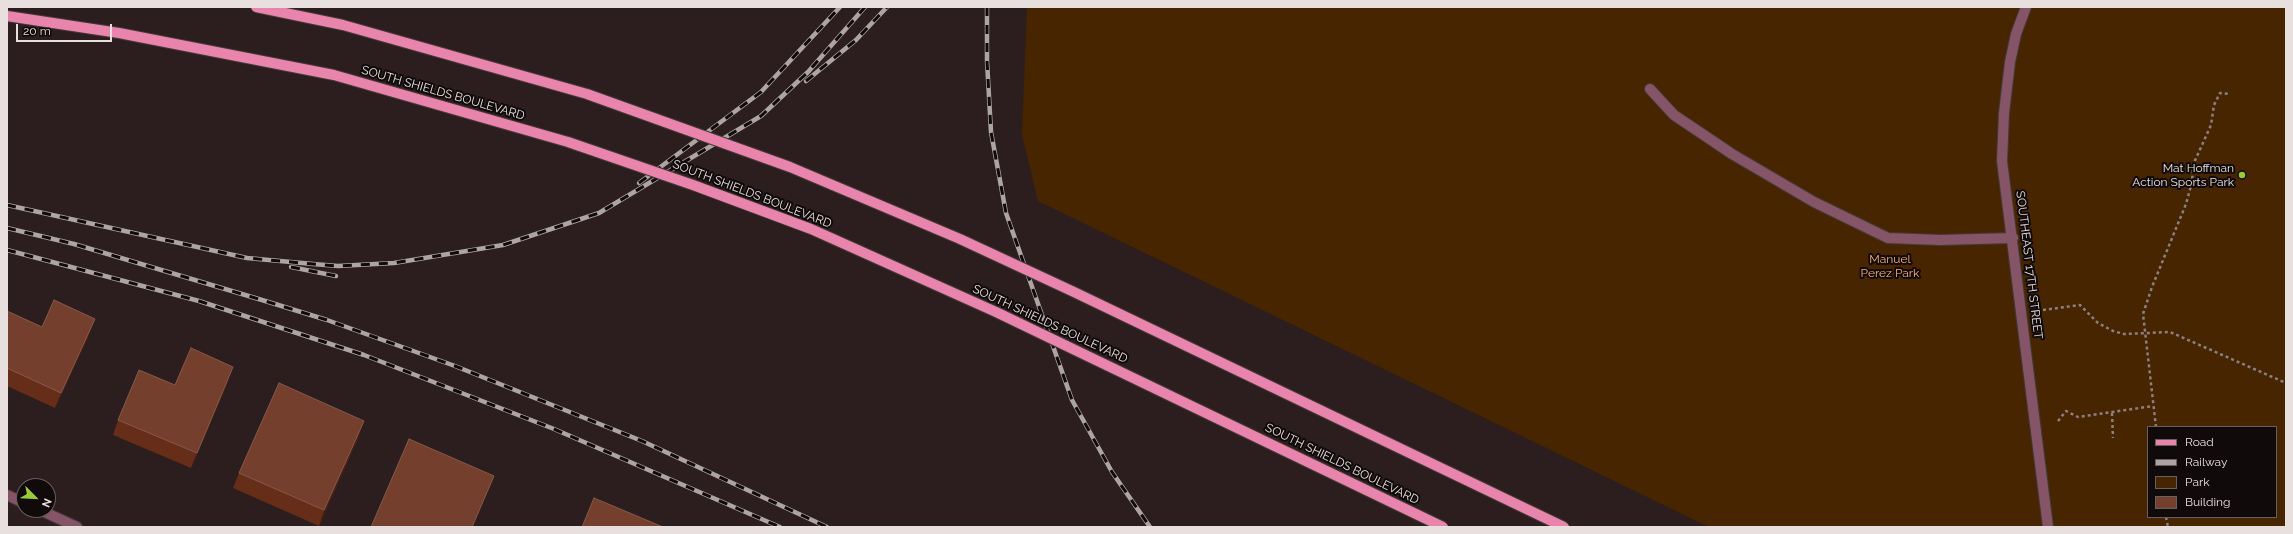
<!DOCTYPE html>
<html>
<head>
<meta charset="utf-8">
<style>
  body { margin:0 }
  #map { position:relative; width:2293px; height:534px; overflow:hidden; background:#2c1e1e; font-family:Raleway,sans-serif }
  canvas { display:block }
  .frame { position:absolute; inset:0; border:8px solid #e8dfdf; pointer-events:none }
  .legend { position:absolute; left:2147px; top:426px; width:130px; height:92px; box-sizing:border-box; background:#100a0a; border:1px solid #665f5f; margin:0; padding:5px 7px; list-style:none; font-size:12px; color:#e8dfdf }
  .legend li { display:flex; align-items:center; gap:8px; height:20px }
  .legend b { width:20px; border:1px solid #665f5f }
  .north { position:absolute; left:16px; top:478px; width:40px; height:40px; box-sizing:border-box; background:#100a0a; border:1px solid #665f5f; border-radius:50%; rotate:114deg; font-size:11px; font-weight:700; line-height:16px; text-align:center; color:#e8dfdf }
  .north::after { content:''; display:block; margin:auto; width:14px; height:18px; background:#99cb35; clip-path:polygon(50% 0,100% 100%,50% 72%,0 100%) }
  .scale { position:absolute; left:16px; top:24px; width:96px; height:18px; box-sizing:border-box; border:2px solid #e8dfdf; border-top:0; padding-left:5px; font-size:12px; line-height:14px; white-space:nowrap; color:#e8dfdf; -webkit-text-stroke:3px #100a0a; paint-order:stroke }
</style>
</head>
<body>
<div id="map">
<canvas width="2293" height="534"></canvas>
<div class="frame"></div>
<ul class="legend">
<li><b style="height:5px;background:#e985ad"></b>Road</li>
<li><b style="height:5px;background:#aea4a4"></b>Railway</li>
<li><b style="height:11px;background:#472501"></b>Park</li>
<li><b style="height:11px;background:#74402d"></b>Building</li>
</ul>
<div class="north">N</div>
<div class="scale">20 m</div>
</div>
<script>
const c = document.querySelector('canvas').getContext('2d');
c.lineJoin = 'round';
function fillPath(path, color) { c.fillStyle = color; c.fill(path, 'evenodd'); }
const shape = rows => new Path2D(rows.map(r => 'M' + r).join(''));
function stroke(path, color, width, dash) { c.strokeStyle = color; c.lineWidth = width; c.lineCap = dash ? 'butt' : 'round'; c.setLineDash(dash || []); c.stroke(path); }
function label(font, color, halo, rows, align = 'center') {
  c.font = font + ' Raleway,sans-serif'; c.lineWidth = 4; c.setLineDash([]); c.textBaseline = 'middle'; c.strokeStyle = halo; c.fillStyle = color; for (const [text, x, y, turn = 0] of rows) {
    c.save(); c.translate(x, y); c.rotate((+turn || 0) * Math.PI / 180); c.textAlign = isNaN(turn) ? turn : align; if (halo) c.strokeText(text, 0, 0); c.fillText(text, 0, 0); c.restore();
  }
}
const green = shape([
  [1027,7,2286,7,2286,527,1709,527,1038,201,1022,135],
  [2148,427,2276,427,2276,517,2148,517]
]);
const path = shape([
  [2043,310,2080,305,2098,323,2113,331,2124,334,2170,332,2286,383],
  [2112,413,2113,438],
  [2058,421,2066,411,2078,417,2153,406],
  [2156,427,2143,314,2152,287,2186,204,2192,182,2193,165,2211,125,2214,105,2220,93,2230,94],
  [2166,517,2168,527]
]);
const lane = shape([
  [1650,89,1674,115,1732,154,1814,202,1888,238,1940,240,2013,238]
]);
const street = shape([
  [2026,7,2016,34,2010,62,2004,113,2002,161,2048,527],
  [7,495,24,503],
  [40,510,77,527]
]);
const primary = shape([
  [7,16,119,33]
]);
const rail = shape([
  [987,7,987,61,991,132,1006,213,1072,400,1112,472,1150,527],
  [806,81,856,40,887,7],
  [639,183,761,92,840,7],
  [7,205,247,258,313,264,338,266,394,263,503,245,599,213,761,116,808,72,865,7],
  [7,228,74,244,262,300,327,320,455,366,642,441,827,527],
  [7,250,199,301,364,355,554,429,780,527],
  [291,267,336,276]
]);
const primaryBridge = shape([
  [256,7,343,25,587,94,790,167,960,239,1074,292,1564,527],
  [119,33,334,75,568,142,693,185,811,229,996,312,1443,527]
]);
const wall = shape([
  [7,311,42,327,89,335,55,408,7,386],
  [228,382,191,468,113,435,118,420,175,385],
  [359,436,319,526,233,488,239,473]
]);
const shadedWall = shape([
  [95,319,89,335,55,408,61,393],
  [233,367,228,382,191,468,197,453],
  [364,421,359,436,319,526,324,510],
  [494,476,488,491,473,527,472,527]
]);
const building = shape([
  [54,300,95,319,61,393,7,368,7,311,42,327,54,300],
  [191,348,233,367,197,453,118,420,139,370,175,385,191,348],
  [279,383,364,421,324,510,239,473,279,383],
  [409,439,494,476,472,527,371,527,409,439],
  [594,498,663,527,582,527,594,498]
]);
const markers = [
  [2242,175,4,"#99cb35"]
];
const streetNames = [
  ["SOUTH SHIELDS BOULEVARD",443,93,16],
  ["SOUTH SHIELDS BOULEVARD",752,194,21],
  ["SOUTHEAST 17TH STREET",2029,265,83],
  ["SOUTH SHIELDS BOULEVARD",1050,324,25],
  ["SOUTH SHIELDS BOULEVARD",1342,464,26]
];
const poiNames = [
  ["Mat Hoffman",2234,168],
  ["Action Sports Park",2234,182]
];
const parkNames = [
  ["Manuel",1890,259],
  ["Perez Park",1890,273]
];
fillPath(green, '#472501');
stroke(lane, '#463939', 12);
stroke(street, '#463939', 12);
stroke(primary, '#463939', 12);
stroke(path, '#8c8181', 2.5, [3, 3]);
stroke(lane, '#855567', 10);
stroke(street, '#855567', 10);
stroke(primary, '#e985ad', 10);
stroke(rail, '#aea4a4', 4.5);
stroke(rail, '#100a0a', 3, [9]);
stroke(primaryBridge, '#463939', 12, []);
stroke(primaryBridge, '#e985ad', 10);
fillPath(wall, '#662d18');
fillPath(shadedWall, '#491f11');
fillPath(building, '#74402d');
stroke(building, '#865949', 1);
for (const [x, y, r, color] of markers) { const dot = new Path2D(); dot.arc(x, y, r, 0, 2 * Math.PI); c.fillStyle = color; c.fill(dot); stroke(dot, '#100a0a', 1.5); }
label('12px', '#e8dfdf', '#100a0a', streetNames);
label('12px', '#e8dfdf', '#100a0a', poiNames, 'right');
label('12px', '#feb06c', '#100a0a', parkNames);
</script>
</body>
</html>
